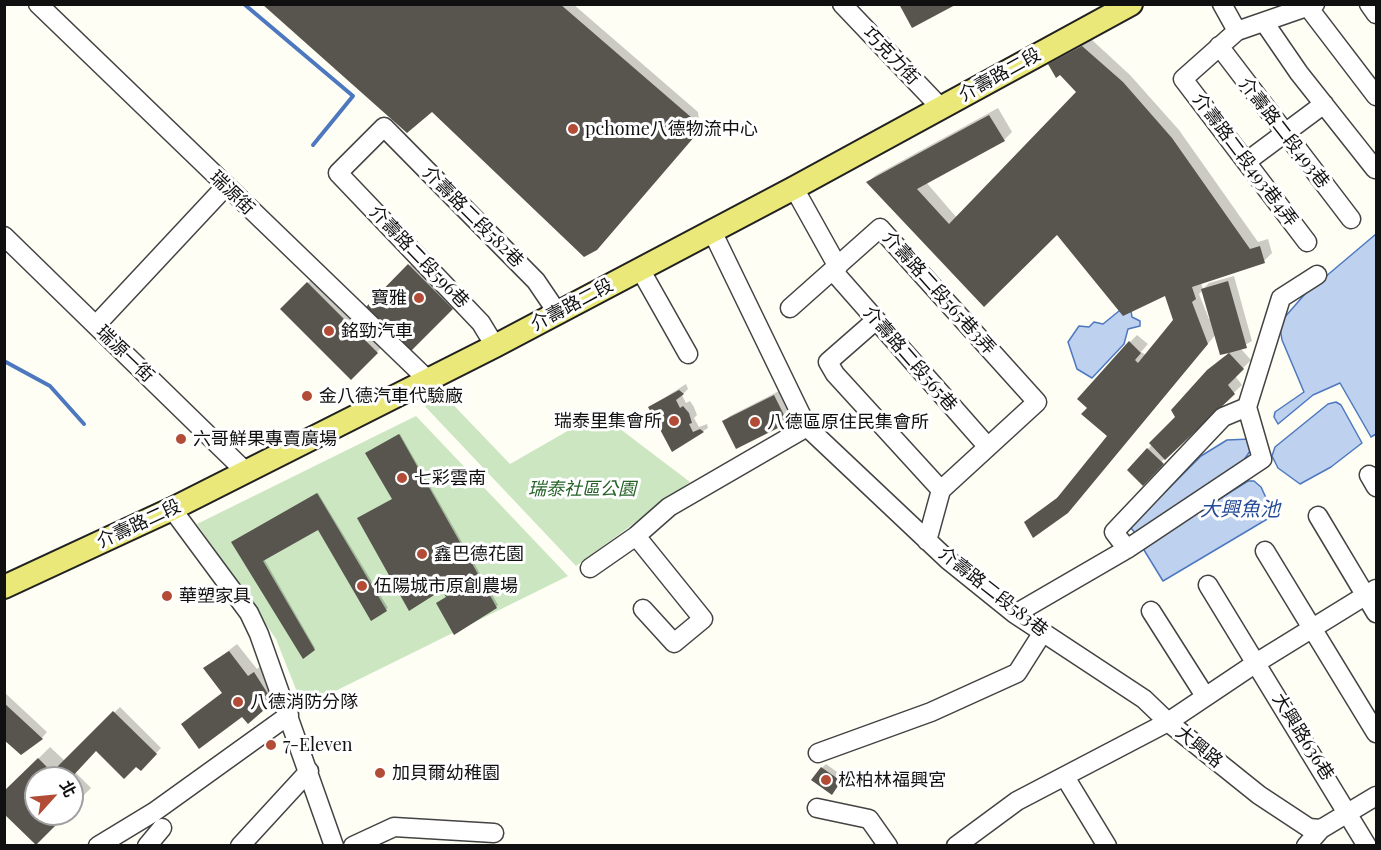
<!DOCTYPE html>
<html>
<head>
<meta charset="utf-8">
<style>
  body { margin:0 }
  #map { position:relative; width:1381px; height:850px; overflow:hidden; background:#fefef5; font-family:"Playfair Display","Noto Sans TC",serif }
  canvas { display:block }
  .frame { position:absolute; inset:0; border:6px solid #101010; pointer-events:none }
  .north { position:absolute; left:24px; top:766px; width:60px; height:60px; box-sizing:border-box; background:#fff; border:2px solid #9f9f9f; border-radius:50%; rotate:63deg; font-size:16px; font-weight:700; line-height:24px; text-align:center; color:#101010 }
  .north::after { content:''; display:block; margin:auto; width:21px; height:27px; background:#b24c36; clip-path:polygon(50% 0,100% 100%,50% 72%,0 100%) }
</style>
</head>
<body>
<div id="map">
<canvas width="1381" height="850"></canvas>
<div class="frame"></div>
<div class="north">北</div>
</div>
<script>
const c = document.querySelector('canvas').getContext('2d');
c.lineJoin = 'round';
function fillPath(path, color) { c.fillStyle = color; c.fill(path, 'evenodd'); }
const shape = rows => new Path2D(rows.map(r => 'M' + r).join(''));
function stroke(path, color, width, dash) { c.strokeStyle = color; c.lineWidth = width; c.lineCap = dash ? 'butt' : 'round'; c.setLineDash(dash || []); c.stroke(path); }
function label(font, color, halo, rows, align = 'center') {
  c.font = font + ' "Playfair Display","Noto Sans TC",serif'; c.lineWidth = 6; c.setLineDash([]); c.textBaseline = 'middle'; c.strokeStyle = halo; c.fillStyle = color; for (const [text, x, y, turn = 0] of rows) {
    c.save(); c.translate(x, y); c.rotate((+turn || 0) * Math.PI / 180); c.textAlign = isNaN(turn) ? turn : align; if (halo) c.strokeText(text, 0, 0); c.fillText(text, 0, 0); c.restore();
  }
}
const green = shape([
  [440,391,510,464,599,413,690,482,576,566,419,400],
  [416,416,568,576,303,707,276,639,197,524]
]);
const water = shape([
  [1376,234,1376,434,1371,437,1340,383,1313,395,1278,424,1274,417,1275,412,1304,392,1282,340,1280,328,1284,318,1305,294,1376,234],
  [1119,311,1131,311,1132,317,1140,321,1140,326,1128,329,1124,344,1092,378,1077,369,1068,342,1079,326,1089,327,1094,322,1103,324,1119,311],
  [1336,402,1341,405,1362,443,1331,467,1300,484,1278,468,1272,456,1275,447,1328,404,1336,402],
  [1250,439,1254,445,1242,463,1136,534,1130,527,1201,456,1227,440,1250,439],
  [1248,481,1254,481,1261,487,1273,513,1269,518,1163,581,1144,550,1146,545,1248,481]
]);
const shadow = shape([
  [264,4,573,4,698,112,700,129,603,242,432,110],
  [1091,39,1130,75,1179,130,1258,242,1268,239,1272,253,1264,261,1201,283,1203,289,1209,283,1234,276,1252,341,1240,348,1251,360,1235,376,1242,385,1165,458,1143,483,1129,470,1177,417,1217,362,1232,351,1216,334,1076,503,1026,522,1063,493,1109,436,1130,342,1137,335,1148,344,1141,352,1146,355,1175,320,1166,294,1057,233,984,305,868,182,876,175,998,108,1012,132,1004,140,926,182,957,218,1079,92,1050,64,1058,56],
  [1203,290,1212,319,1209,319,1199,294],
  [415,260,457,302,409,351,366,309],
  [316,275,385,344,351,378,282,309],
  [686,384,688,389,682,395,686,403,690,401,694,407,697,415,694,418,699,427,707,424,708,428,672,450,650,407],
  [781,390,793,416,787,421,737,447,724,421,730,416],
  [400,434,498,605,496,607,448,597,393,499,368,452],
  [318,493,388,608,371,619,318,527,264,559,315,648,303,657,234,541],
  [237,644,257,669,262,665,275,685,271,700,263,709,242,714,191,716,223,692,205,669],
  [4,692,47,732,42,738,4,738],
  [120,707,161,748,141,769,96,749,75,772,91,788,72,807,72,778,36,778,36,814,65,814,36,843,4,793,50,747,65,761],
  [826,764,844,777,836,789,822,768]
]);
const stream = shape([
  [244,4,353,96,313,145],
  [4,361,50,386,84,424]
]);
const building = shape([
  [262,4,560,4,692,118,695,136,597,250,584,257,432,112,407,133],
  [899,4,957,4,912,28],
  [1082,46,1123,82,1172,138,1250,249,1260,246,1265,263,1192,287,1196,299,1192,302,1208,344,1068,513,1033,538,1024,522,1057,498,1107,436,1081,414,1087,408,1077,399,1129,341,1141,353,1135,360,1138,363,1173,320,1165,296,1123,316,1057,235,984,307,866,182,989,115,1005,141,917,189,949,224,1076,92,1060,75,1056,78,1048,64],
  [408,264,453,309,409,353,364,309],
  [1228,281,1247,348,1229,353,1244,369,1228,385,1235,394,1165,460,1149,443,1175,417,1171,410,1207,370,1229,353,1220,355,1201,289],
  [307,282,378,353,351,380,280,309],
  [679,390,684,394,676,400,680,408,683,406,689,413,692,423,689,424,693,432,700,429,704,432,672,452,648,407],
  [774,395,788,423,736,449,722,421],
  [399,434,497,608,454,635,436,603,446,597,442,590,409,611,357,518,392,499,365,453],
  [1147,448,1164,464,1143,486,1127,470],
  [317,493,387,611,371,621,318,530,263,561,315,650,303,659,231,542],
  [229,651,248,676,254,672,268,694,264,710,248,724,242,717,199,749,181,724,222,693,203,668],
  [4,703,43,739,21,755,4,740],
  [113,711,157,754,141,771,136,767,124,779,96,751,71,778,36,778,36,814,67,814,36,845,4,814,4,791,38,758,52,772],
  [821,767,841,781,832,795,811,780]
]);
const minor = shape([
  [38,4,428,380],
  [842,4,941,108],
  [1222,4,1237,31],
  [1369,4,1376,14],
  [1308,7,1376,96],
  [1264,22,1299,73,1375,169],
  [1219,46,1351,219],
  [1246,162,1324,104],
  [794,188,838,267],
  [712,231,807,427,948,560,1015,614,1144,699,1168,722,1256,663,1376,589],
  [4,236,246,472],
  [1307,242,1183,79,1237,31,1315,4],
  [640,269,688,354],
  [833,271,988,447],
  [790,308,880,228,1037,402,941,490],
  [876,320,828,362,835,374,941,490],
  [96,325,226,186],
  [495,346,481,323,338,173,384,127,536,281,557,312],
  [1369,475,1376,487],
  [172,509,249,613,259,634,334,846],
  [1318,516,1376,613],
  [636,536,703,619,674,643,643,609],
  [927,541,941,490],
  [1127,549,1114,532,1223,417,1247,407],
  [1265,551,1376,733],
  [590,568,636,536,669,507,807,427],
  [1208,585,1367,846],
  [1151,611,1205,696],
  [1015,614,1127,549,1262,459,1247,407,1281,298,1317,275],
  [818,753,931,712,1017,673,1043,632],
  [1065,777,1107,846],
  [817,808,869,819,888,846],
  [98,846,154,812,289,715],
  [147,846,162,828],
  [240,846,309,771],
  [353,846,394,827,494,833],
  [956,846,1017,801,1168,722,1259,795,1309,828,1321,829,1376,796],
  [1306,846,1321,829]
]);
const major = shape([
  [4,587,172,509,495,346,794,188,1131,4]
]);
const markers = [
  [573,129,6,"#b24c36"],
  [419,298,6,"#b24c36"],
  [329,331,6,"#b24c36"],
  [307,396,6,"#b24c36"],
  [674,421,6,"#b24c36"],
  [755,422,6,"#b24c36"],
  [181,439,6,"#b24c36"],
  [402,478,6,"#b24c36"],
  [422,554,6,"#b24c36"],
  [362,586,6,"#b24c36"],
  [167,596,6,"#b24c36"],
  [238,702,6,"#b24c36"],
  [271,745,6,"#b24c36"],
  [380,773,6,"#b24c36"],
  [826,780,6,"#b24c36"]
];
const streetNames = [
  ["巧克力街",891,56,46],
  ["介壽路二段",1000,75,-29],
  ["介壽路二段493巷",1284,133,52],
  ["介壽路二段493巷4弄",1245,160,53],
  ["瑞源街",232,193,44],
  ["介壽路二段582巷",473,217,45],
  ["介壽路二段596巷",419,257,46],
  ["介壽路二段565巷3弄",939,293,48],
  ["介壽路二段",572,305,-28],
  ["瑞源一街",125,354,44],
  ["介壽路二段565巷",910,359,49],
  ["介壽路二段",139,524,-25],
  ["介壽路二段583巷",993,592,38],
  ["大興路636巷",1303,737,58],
  ["大興路",1199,747,39]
];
const poiNames = [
  ["pchome八德物流中心",585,129],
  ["寶雅",407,298,"right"],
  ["銘勁汽車",341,331],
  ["金八德汽車代驗廠",319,396],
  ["瑞泰里集會所",662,421,"right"],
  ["八德區原住民集會所",767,422],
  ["六哥鮮果專賣廣場",193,439],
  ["七彩雲南",414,478],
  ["鑫巴德花園",434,554],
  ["伍陽城市原創農場",374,586],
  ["華塑家具",179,596],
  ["八德消防分隊",250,702],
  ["7-Eleven",283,745],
  ["加貝爾幼稚園",392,773],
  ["松柏林福興宮",838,780]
];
const parkNames = [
  ["瑞泰社區公園",582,489]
];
const waterNames = [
  ["大興魚池",1240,510]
];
fillPath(green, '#cbe6c1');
fillPath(water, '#bed2f0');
stroke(water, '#4d78bf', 1.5);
fillPath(shadow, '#0003');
stroke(stream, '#4d78bf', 4);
fillPath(building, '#58544e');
stroke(minor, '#434343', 21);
stroke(major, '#212121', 26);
stroke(minor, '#fff', 18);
stroke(major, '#eae878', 22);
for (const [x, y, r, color] of markers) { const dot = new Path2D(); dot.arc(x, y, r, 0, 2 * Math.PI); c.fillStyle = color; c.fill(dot); stroke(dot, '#fff', 2); }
label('18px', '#101010', '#fff', streetNames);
label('18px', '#101010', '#fff', poiNames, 'left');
label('italic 18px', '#276228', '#fff', parkNames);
label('italic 20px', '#264b96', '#fff', waterNames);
</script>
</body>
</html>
